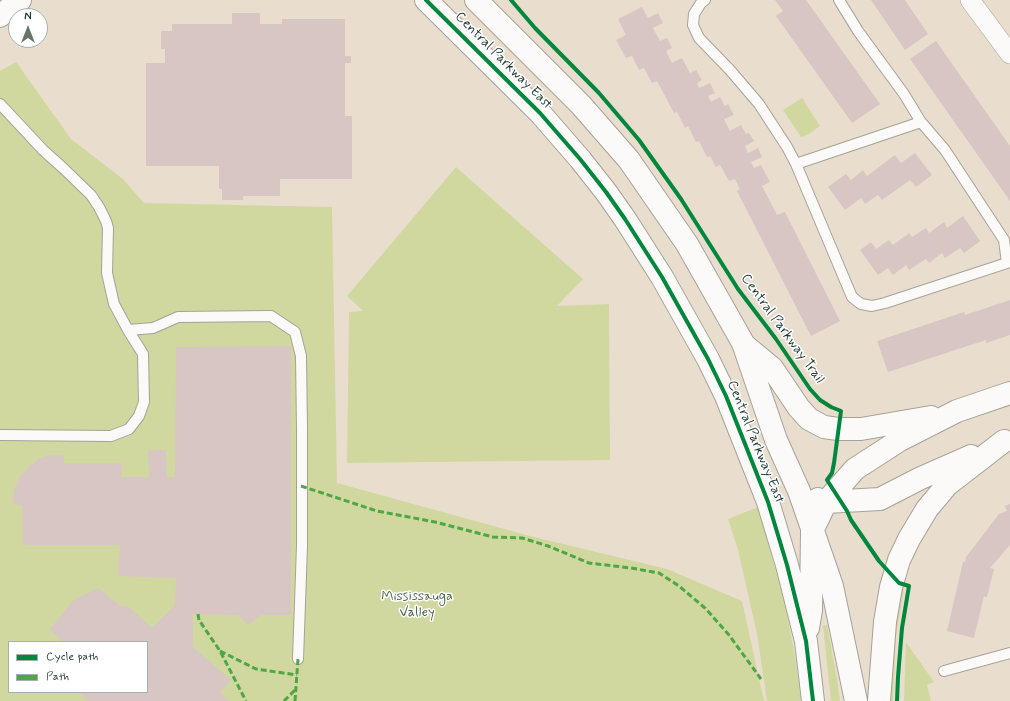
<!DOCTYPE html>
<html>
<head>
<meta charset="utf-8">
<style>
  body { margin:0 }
  #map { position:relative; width:1010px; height:701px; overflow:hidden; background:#e9dece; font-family:Mynerve,sans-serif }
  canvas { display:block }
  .legend { position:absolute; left:8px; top:641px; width:140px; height:52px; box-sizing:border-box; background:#fff; border:1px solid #a5b1ae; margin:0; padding:5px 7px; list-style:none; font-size:12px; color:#1f3d34 }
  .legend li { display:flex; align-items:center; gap:8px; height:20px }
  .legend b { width:20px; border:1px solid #a5b1ae }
  .north { position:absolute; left:8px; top:8px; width:40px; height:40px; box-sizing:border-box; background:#fff; border:1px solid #a5b1ae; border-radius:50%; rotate:0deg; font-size:11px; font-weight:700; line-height:16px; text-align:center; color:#1f3d34 }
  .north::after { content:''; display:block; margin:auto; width:14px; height:18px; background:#66756a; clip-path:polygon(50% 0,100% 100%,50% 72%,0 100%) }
</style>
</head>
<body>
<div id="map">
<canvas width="1010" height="701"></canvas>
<ul class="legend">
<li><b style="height:5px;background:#00873e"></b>Cycle path</li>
<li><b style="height:5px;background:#4fa644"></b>Path</li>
</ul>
<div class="north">N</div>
</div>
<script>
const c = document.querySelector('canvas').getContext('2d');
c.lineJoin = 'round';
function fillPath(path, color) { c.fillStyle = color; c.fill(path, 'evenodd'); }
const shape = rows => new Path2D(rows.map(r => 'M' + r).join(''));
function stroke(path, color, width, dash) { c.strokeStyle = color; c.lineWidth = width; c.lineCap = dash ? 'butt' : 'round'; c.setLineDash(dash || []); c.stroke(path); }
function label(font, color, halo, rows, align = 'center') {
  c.font = font + ' Mynerve,sans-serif'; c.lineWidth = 3; c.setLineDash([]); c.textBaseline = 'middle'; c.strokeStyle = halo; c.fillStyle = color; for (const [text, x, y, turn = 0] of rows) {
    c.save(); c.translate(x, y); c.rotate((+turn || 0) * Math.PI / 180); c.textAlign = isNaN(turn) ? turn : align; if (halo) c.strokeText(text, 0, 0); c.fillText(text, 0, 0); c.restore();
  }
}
const green = shape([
  [16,62,71,139,123,179,144,203,332,207,337,483,530,536,667,569,742,601,764,701,0,701,0,71],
  [9,642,147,642,147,692,9,692],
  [802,98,820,126,809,134,801,137,783,110],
  [456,167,583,279,557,306,609,304,610,460,347,463,349,312,363,311,347,296],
  [758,507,785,604,795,656,801,701,767,701,757,634,738,550,728,519],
  [899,588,904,589,896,636,893,701,885,701],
  [827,625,837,679,840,701,831,701,823,626],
  [906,642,934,682,927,685,931,701,904,701]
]);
const building = shape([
  [775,0,806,0,880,104,852,123,776,16,783,11],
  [871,0,905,0,928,34,905,50],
  [642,7,648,18,658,13,663,23,653,28,660,41,667,38,672,48,666,51,672,63,682,58,690,73,696,70,702,80,697,83,699,88,710,83,715,93,708,96,711,102,720,97,725,106,728,104,734,115,724,119,730,131,741,125,746,134,749,133,754,141,745,146,748,153,758,148,762,157,751,162,754,168,761,165,770,182,762,186,777,215,785,212,840,321,811,336,737,191,740,189,735,179,729,181,720,165,716,167,710,156,707,157,699,141,696,142,688,126,685,128,677,112,674,113,657,81,652,83,644,68,639,70,632,56,626,58,616,40,626,35,618,19],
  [232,13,260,13,260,24,282,24,282,19,345,19,345,56,351,56,351,63,345,63,345,116,352,116,352,179,280,179,280,196,243,196,243,200,222,200,222,189,219,189,219,166,146,166,146,63,165,63,165,49,161,49,161,31,172,31,172,24,232,24],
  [936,41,1010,146,1010,201,910,59],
  [915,153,932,175,916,187,910,180,882,200,878,195,865,204,861,198,845,210,828,187,846,174,851,180,863,170,867,176,895,155,901,163],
  [963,216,980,241,964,253,960,248,945,258,942,253,929,263,926,259,909,270,906,265,893,275,888,268,878,275,860,250,871,242,876,249,889,240,893,245,909,233,912,237,926,228,929,233,944,222,947,228],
  [1010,300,1010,335,986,343,986,340,888,372,877,341,964,312,965,315],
  [291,346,291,615,261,615,249,625,238,615,193,614,193,647,231,680,220,692,229,701,88,701,79,692,147,692,147,642,62,642,50,629,74,600,98,588,119,605,129,607,152,628,175,605,176,578,118,576,120,545,23,545,22,505,13,504,14,490,21,475,31,465,40,458,51,455,64,455,64,463,122,463,121,477,149,477,148,450,166,450,167,477,175,477,176,347],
  [1010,504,1010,545,990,568,994,569,987,597,984,596,974,638,947,631,963,562,965,562,966,557,999,514,1007,511,1005,506]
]);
const service = shape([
  [705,0,701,3,694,14,693,25,699,38,730,70,759,104,787,147,796,164,852,297,861,304,872,306,885,303,1010,262],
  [839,0,858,31,904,94,921,122,945,150,1004,240,1007,263],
  [0,104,43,150,63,168,91,195,99,207,106,221,108,228,107,273,114,304,128,330,143,354,144,402,139,416,129,429,111,436,0,435],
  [796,164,921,122],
  [128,330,153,328,178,317,271,316,295,332,301,356,302,429,302,546,298,659],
  [944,671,1010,653]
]);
const minor = shape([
  [970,0,1010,54]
]);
const tertiary = shape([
  [426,0,540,113,580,159,606,192,625,219,662,277,708,359,726,396,768,502,787,565,806,641,813,701],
  [476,0,581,105,629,160,687,244,743,343,776,440,799,491,832,586,856,701],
  [0,16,20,0],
  [743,344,772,368,799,408,809,419,824,427,838,429,861,429,931,417],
  [818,499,826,502,880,499,921,478,971,456],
  [808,628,811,610,812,531,826,502,855,469,900,440,957,411,1010,393],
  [879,701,885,622,891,587,899,560,909,539,927,509,947,485,1004,441]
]);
const quiet = shape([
  [301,486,377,511,435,522,493,537,522,538,548,546,589,563,631,568,659,573,679,586,705,608,729,635,761,679],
  [198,614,199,620,220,651,246,701],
  [220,651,256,669,297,675],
  [284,701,295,690],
  [295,701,298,659]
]);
const cycleway = shape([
  [426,0,540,113,580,159,606,192,625,219,662,277,708,359,726,396,768,502,787,565,806,641,813,701],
  [511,0,535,28,599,93,639,140,681,199,738,289,776,339,810,389,820,400,831,407,841,411,834,463,832,473,827,480,847,511,851,520,879,561,899,583,909,586,902,628,898,677,897,701]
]);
const streetNames = [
  ["Central Parkway East",503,61,45],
  ["Central Parkway Trail",782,329,54],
  ["Central Parkway East",755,442,68]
];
const parkNames = [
  ["Mississauga",417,597],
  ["Valley",417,613]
];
fillPath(green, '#d0d89f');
fillPath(building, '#d7c6c3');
stroke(service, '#a5a298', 12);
stroke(minor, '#a5a298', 20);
stroke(tertiary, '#a5a298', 24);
stroke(service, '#fcfaf8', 10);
stroke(minor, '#fcfaf8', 19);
stroke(tertiary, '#fcfaf8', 22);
stroke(quiet, '#4fa644', 3, [6, 3]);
stroke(cycleway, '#00873e', 4);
label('14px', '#1f3d34', '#fff', streetNames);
label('14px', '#466245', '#fff', parkNames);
</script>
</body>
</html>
